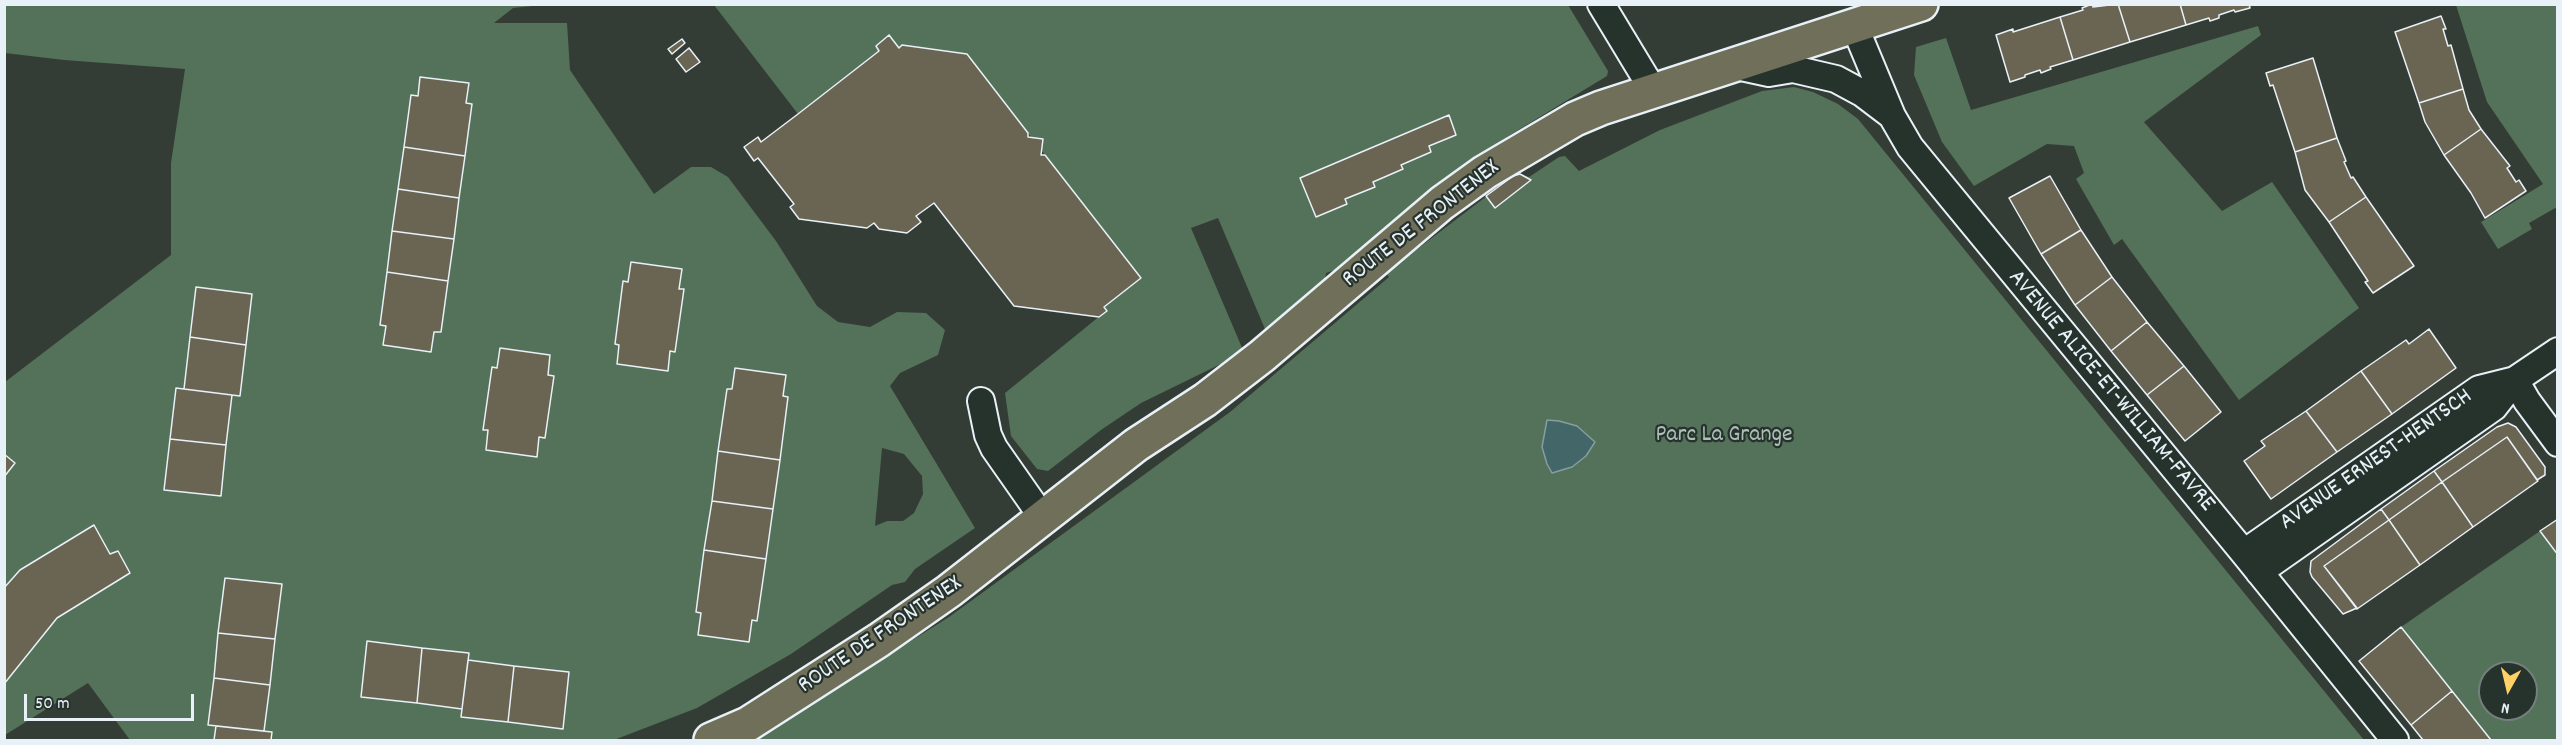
<!DOCTYPE html>
<html>
<head>
<meta charset="utf-8">
<style>
  body { margin:0 }
  #map { position:relative; width:2562px; height:745px; overflow:hidden; background:#343d35; font-family:Dekko,sans-serif }
  canvas { display:block }
  .frame { position:absolute; inset:0; border:6px solid #e8f1f8; pointer-events:none }
  .north { position:absolute; left:2478px; top:661px; width:60px; height:60px; box-sizing:border-box; background:#26332d; border:2px solid #747f7e; border-radius:50%; rotate:188deg; font-size:16px; font-weight:700; line-height:24px; text-align:center; color:#e8f1f8 }
  .north::after { content:''; display:block; margin:auto; width:21px; height:27px; background:#ffd166; clip-path:polygon(50% 0,100% 100%,50% 72%,0 100%) }
  .scale { position:absolute; left:24px; top:694px; width:170px; height:27px; box-sizing:border-box; border:3px solid #e8f1f8; border-top:0; padding-left:8px; font-size:18px; line-height:21px; white-space:nowrap; color:#e8f1f8; -webkit-text-stroke:4px #26332d; paint-order:stroke }
</style>
</head>
<body>
<div id="map">
<canvas width="2562" height="745"></canvas>
<div class="frame"></div>
<div class="north">N</div>
<div class="scale">50 m</div>
</div>
<script>
const c = document.querySelector('canvas').getContext('2d');
c.lineJoin = 'round';
function fillPath(path, color) { c.fillStyle = color; c.fill(path, 'evenodd'); }
const shape = rows => new Path2D(rows.map(r => 'M' + r).join(''));
function stroke(path, color, width, dash) { c.strokeStyle = color; c.lineWidth = width; c.lineCap = dash ? 'butt' : 'round'; c.setLineDash(dash || []); c.stroke(path); }
function label(font, color, halo, rows, align = 'center') {
  c.font = font + ' Dekko,sans-serif'; c.lineWidth = 4.5; c.setLineDash([]); c.textBaseline = 'middle'; c.strokeStyle = halo; c.fillStyle = color; for (const [text, x, y, turn = 0] of rows) {
    c.save(); c.translate(x, y); c.rotate((+turn || 0) * Math.PI / 180); c.textAlign = isNaN(turn) ? turn : align; if (halo) c.strokeText(text, 0, 0); c.fillText(text, 0, 0); c.restore();
  }
}
const green = shape([
  [4,5,542,5,513,8,494,23,567,23,570,70,654,194,691,167,711,167,728,177,776,241,817,306,838,322,870,327,897,312,926,313,945,330,938,355,900,373,890,386,975,528,915,569,905,582,892,585,791,654,697,708,614,740,130,740,88,683,5,735,5,382,171,255,171,163,185,69,64,60,5,53],
  [882,448,904,454,922,476,923,494,914,513,903,521,887,521,875,526],
  [714,5,1568,5,1608,71,1607,76,1510,135,1431,193,1338,269,1326,273,1325,280,1265,329,1218,218,1191,228,1243,350,1233,358,1141,403,1101,430,1048,471,1037,469,1011,436,1005,393,1106,311,1104,307,1140,278,967,54,903,45,899,48,889,35,876,46,879,51,798,114],
  [2456,5,2557,5,2557,207,2529,223,2532,229,2498,249,2481,222,2543,184,2487,102],
  [2258,26,2261,35,2144,122,2222,211,2272,182,2359,308,2239,400,2122,239,2114,245,2076,179,2084,173,2074,146,2047,144,1974,186,1942,142,1914,75,1916,47,1946,38,1971,110],
  [1794,87,1813,92,1838,104,1858,119,2364,740,754,740,949,617,1230,412,1389,277,1386,273,1513,176,1520,174,1529,177,1559,157,1565,156,1579,171,1660,130,1762,91],
  [2540,531,2557,555,2557,740,2491,740,2401,627],
  [2490,673,2526,673,2526,709,2490,709]
]);
const water = shape([
  [1547,420,1559,421,1577,426,1595,442,1586,456,1572,467,1552,473,1547,464,1542,447,1547,420]
]);
const building = shape([
  [2092,4,2093,7,2118,4,2130,42,2073,60,2060,17,2083,10,2082,8,2092,4],
  [2118,4,2180,4,2186,25,2130,42,2118,4],
  [2180,4,2249,4,2250,8,2235,12,2234,10,2219,15,2219,18,2210,21,2209,18,2186,25,2180,4],
  [2441,16,2446,29,2443,29,2448,46,2451,45,2463,89,2419,103,2395,32,2441,16],
  [2060,17,2073,60,2050,67,2051,69,2041,73,2040,70,2025,75,2025,77,2010,82,1996,35,2013,29,2013,32,2060,17],
  [889,35,899,48,902,45,967,54,1028,133,1028,137,1043,139,1041,155,1045,155,1141,278,1104,307,1107,311,1099,317,1014,306,934,203,916,216,921,222,907,233,879,229,874,223,867,228,799,219,790,207,794,204,758,158,754,161,744,147,758,137,761,142,798,114,879,51,876,46,889,35],
  [682,39,685,43,672,54,668,49,682,39],
  [689,48,700,62,686,72,676,59,689,48],
  [2313,58,2337,138,2295,152,2273,85,2270,86,2266,73,2313,58],
  [420,77,469,83,466,103,472,104,465,156,404,147,411,95,418,96,420,77],
  [2463,89,2469,110,2481,129,2444,155,2425,122,2419,103,2463,89],
  [1449,115,1456,135,1429,146,1431,152,1401,165,1403,169,1373,182,1375,187,1345,199,1347,204,1316,217,1300,178,1449,115],
  [2481,129,2510,166,2507,168,2516,182,2519,180,2526,191,2485,218,2471,193,2444,155,2481,129],
  [2337,138,2346,161,2344,162,2351,178,2353,177,2366,197,2329,222,2305,190,2295,152,2337,138],
  [404,147,465,156,459,198,398,189,404,147],
  [1520,174,1531,180,1495,208,1486,196,1513,176,1520,174],
  [2050,176,2081,230,2041,254,2009,198,2050,176],
  [398,189,459,198,454,239,392,231,398,189],
  [2366,197,2414,266,2373,293,2365,282,2368,281,2329,222,2366,197],
  [2081,230,2112,277,2075,305,2041,254,2081,230],
  [392,231,454,239,448,281,387,272,392,231],
  [631,262,682,269,679,289,684,289,675,352,670,351,668,371,617,364,619,345,615,344,623,281,628,282,631,262],
  [387,272,448,281,441,332,434,332,431,352,383,345,386,326,380,325,387,272],
  [2112,277,2147,322,2111,351,2075,305,2112,277],
  [196,287,252,294,246,345,190,337,196,287],
  [2147,322,2184,366,2147,395,2111,351,2147,322],
  [2429,329,2456,368,2392,414,2361,371,2406,340,2409,344,2429,329],
  [190,337,246,345,240,396,184,389,190,337],
  [500,348,550,355,548,375,554,376,545,438,539,437,537,457,486,450,488,430,483,430,492,367,497,368,500,348],
  [2184,366,2221,412,2185,441,2147,395,2184,366],
  [735,368,786,375,783,396,788,397,780,460,718,451,727,389,732,389,735,368],
  [2361,371,2392,414,2337,452,2306,411,2361,371],
  [176,388,232,395,226,445,170,439,176,388],
  [2306,411,2337,452,2271,499,2244,461,2265,446,2261,441,2306,411],
  [2508,423,2516,427,2545,467,2545,475,2537,480,2507,437,2442,482,2434,471,2497,427,2508,423],
  [2507,437,2538,481,2473,527,2442,482,2507,437],
  [170,439,226,445,221,496,164,490,170,439],
  [718,451,780,460,773,509,712,501,718,451],
  [4,454,15,463,4,477,4,454],
  [2434,471,2442,482,2389,520,2381,509,2434,471],
  [2442,482,2473,527,2420,565,2389,520,2442,482],
  [712,501,773,509,766,559,704,550,712,501],
  [2381,509,2389,520,2324,566,2357,608,2343,614,2312,577,2310,572,2311,561,2381,509],
  [2558,519,2558,555,2540,531,2558,519],
  [2389,520,2420,565,2357,609,2324,566,2389,520],
  [94,525,110,554,118,551,130,573,57,618,4,684,4,588,20,570,94,525],
  [704,550,766,559,757,621,752,620,749,642,698,635,701,613,696,612,704,550],
  [225,578,282,584,275,639,218,633,225,578],
  [2401,627,2452,691,2411,725,2359,661,2401,627],
  [218,633,275,639,270,685,214,678,218,633],
  [367,641,422,648,417,703,361,697,367,641],
  [422,648,469,653,462,709,417,703,422,648],
  [468,660,514,666,508,722,461,717,468,660],
  [514,666,569,672,563,729,508,722,514,666],
  [214,678,270,685,264,731,208,725,214,678],
  [2452,691,2491,740,2423,740,2411,725,2452,691],
  [216,726,272,732,271,740,214,740,216,726]
]);
const minor = shape([
  [1601,4,1653,90],
  [1854,25,1892,116,1910,147,2244,553,2395,740],
  [1732,65,1769,73,1793,69,1836,79,1862,93,1891,115],
  [981,401,988,435,994,448,1043,518],
  [2244,553,2479,389,2515,380,2558,351],
  [2259,572,2494,407,2515,380,2527,401,2558,443]
]);
const major = shape([
  [711,740,748,724,879,640,949,591,1136,445,1205,400,1262,356,1442,203,1485,172,1575,119,1601,108,1921,4]
]);
const streetNames = [
  ["ROUTE DE FRONTENEX",1422,225,-38],
  ["AVENUE ALICE-ET-WILLIAM-FAVRE",2110,392,50],
  ["AVENUE ERNEST-HENTSCH",2377,461,-35],
  ["ROUTE DE FRONTENEX",881,636,-34]
];
const parkNames = [
  ["Parc La Grange",1724,437]
];
fillPath(green, '#547159');
fillPath(water, '#436768');
stroke(water, '#859ea2', 1.5);
fillPath(building, '#6a6553');
stroke(building, '#e8f1f8', 1.5);
stroke(minor, '#e8f1f8', 30);
stroke(major, '#e8f1f8', 38);
stroke(minor, '#26332d', 26);
stroke(major, '#706f59', 33);
label('24px', '#e8f1f8', '#26332d', streetNames);
label('24px', '#adbeb8', '#26332d', parkNames);
</script>
</body>
</html>
